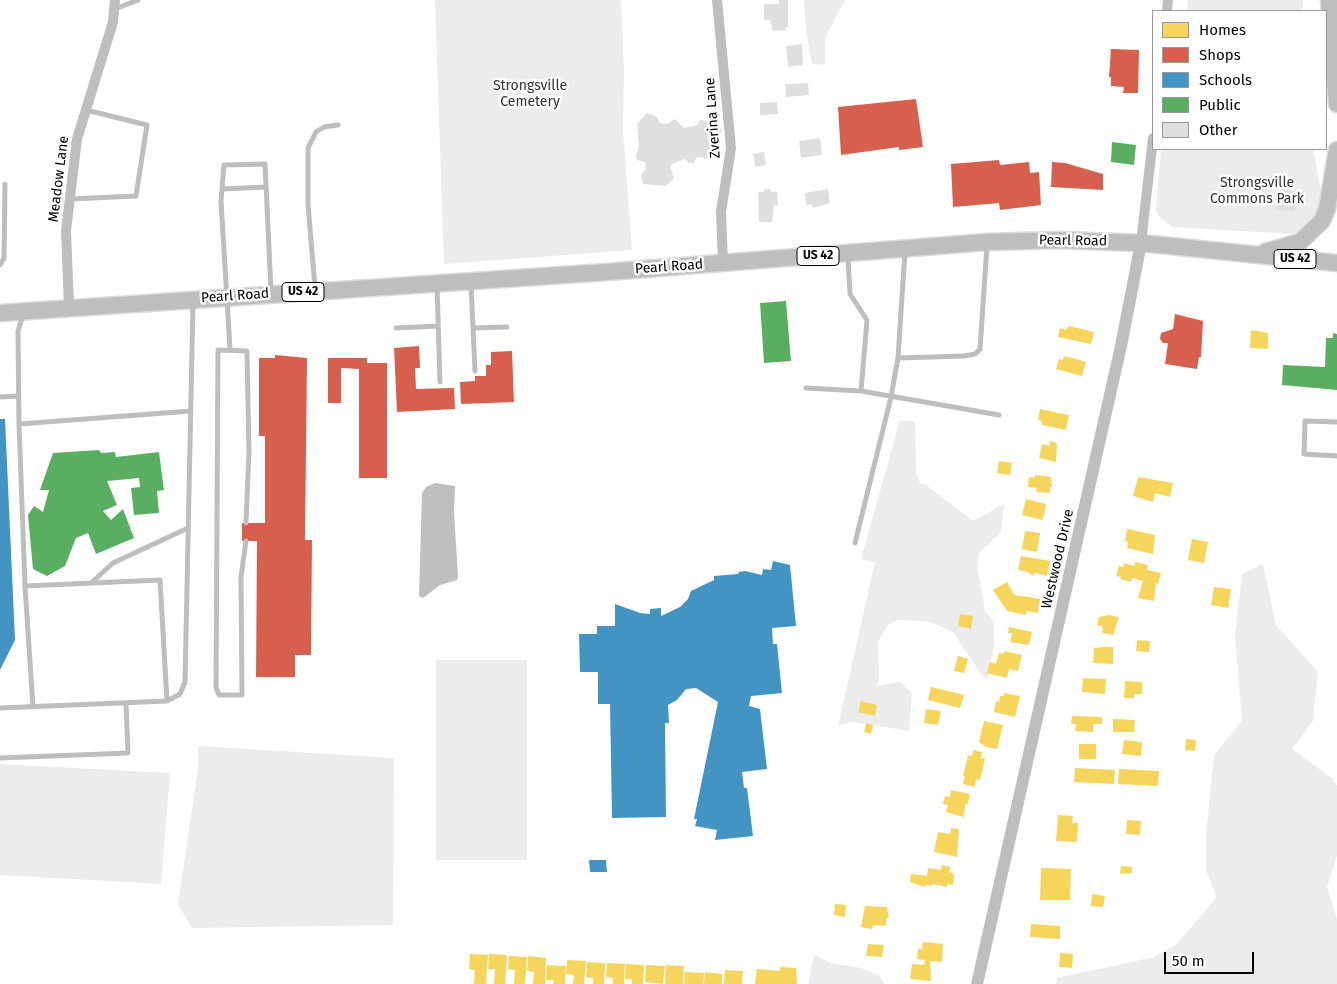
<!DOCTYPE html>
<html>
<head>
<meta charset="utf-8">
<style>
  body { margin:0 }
  #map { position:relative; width:1337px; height:984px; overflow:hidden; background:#fff; font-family:"Fira Sans",sans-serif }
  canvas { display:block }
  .legend { position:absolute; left:1152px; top:10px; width:175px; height:140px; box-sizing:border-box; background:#fff; border:1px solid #999; margin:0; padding:6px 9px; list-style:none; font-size:15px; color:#000 }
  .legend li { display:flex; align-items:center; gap:10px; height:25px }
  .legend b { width:25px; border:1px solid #999 }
  .scale { position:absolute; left:1164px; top:952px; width:90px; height:22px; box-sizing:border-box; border:2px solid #000; border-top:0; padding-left:6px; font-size:15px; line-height:18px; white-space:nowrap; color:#000; -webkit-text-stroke:4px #fff; paint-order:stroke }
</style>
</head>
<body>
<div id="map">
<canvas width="1337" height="984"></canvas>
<ul class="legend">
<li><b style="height:14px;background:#f6d55c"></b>Homes</li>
<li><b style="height:14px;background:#d6604d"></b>Shops</li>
<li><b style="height:14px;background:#4393c3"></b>Schools</li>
<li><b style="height:14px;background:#5aae61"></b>Public</li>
<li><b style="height:14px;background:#dfdfdf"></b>Other</li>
</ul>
<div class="scale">50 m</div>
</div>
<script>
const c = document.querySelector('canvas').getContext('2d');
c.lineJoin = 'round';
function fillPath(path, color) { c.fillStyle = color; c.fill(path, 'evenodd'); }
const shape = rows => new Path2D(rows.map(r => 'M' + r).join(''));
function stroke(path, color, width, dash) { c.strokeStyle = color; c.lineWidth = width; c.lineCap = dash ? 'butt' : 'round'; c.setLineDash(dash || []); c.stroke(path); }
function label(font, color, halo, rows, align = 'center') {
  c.font = font + ' "Fira Sans",sans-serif'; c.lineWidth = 5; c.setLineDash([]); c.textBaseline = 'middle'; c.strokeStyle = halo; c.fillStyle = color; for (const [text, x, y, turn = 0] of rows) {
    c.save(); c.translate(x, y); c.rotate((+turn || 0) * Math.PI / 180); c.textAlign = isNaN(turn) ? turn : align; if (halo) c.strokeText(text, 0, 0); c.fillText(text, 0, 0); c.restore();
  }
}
const green = shape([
  [435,0,621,0,624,69,623,130,632,250,444,264],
  [804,0,845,0,825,38,825,65,812,64,806,32],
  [1188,0,1303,0,1303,11,1187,11],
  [1161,149,1313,149,1321,191,1318,217,1305,231,1291,234,1173,227,1160,218,1156,210],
  [900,420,915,422,916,472,920,483,926,485,973,521,1004,504,1001,532,979,553,977,565,985,611,994,622,994,647,987,680,981,674,953,632,931,622,898,620,888,625,878,642,879,682,876,686,900,682,912,693,909,731,853,722,838,726,875,562,861,559],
  [1263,564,1276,625,1318,672,1313,721,1292,749,1333,779,1337,786,1337,855,1327,887,1337,919,1337,984,1056,984,1057,978,1154,957,1176,945,1217,897,1206,871,1206,833,1214,755,1242,721,1235,636,1242,574],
  [436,660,527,660,527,860,436,860],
  [198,746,394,758,393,925,192,928,178,904,198,768],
  [0,764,170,773,161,884,0,875],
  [814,955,831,963,861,968,880,976,884,984,808,984]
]);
const water = shape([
  [435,483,455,486,454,512,458,576,457,580,440,585,423,598,419,596,422,493,426,487]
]);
const homes = shape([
  [1069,326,1094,332,1091,344,1058,337,1060,328,1066,330],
  [1251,330,1268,333,1268,349,1250,348],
  [1064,356,1086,362,1082,376,1056,369,1059,359,1063,360],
  [1040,409,1069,415,1066,430,1042,425,1042,421,1038,420],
  [1050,441,1057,443,1056,462,1039,458,1042,444,1049,446],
  [999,461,1012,463,1010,475,997,473],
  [1035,475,1051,477,1052,487,1050,487,1050,493,1036,492,1037,488,1028,487,1029,477,1035,478],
  [1138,477,1173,483,1170,497,1155,493,1153,502,1133,496],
  [1026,499,1046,504,1043,520,1022,515],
  [1127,529,1155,535,1153,554,1127,548,1128,542,1125,541],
  [1025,531,1040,533,1037,552,1022,549],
  [1192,539,1208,542,1204,563,1188,560],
  [1021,556,1050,561,1047,576,1035,573,1033,576,1028,572,1018,570],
  [1135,562,1148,565,1147,570,1161,573,1158,584,1156,583,1154,601,1138,598,1143,581,1132,578,1131,582,1120,579,1121,577,1116,576,1119,566,1123,567,1124,563,1134,566],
  [1007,582,1014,595,1041,599,1038,613,1027,611,1026,615,1007,611,993,590],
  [1214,587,1231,589,1228,608,1211,605],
  [960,614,973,616,971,629,958,626],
  [1109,615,1119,617,1113,635,1102,633,1103,627,1097,625,1099,617],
  [1009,627,1032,632,1029,645,1010,642,1012,633,1008,633],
  [1137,640,1150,641,1149,652,1136,651],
  [1103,647,1113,647,1113,664,1093,663,1094,648],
  [1004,651,1022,655,1018,671,1009,669,1007,678,987,673,990,662,996,664,999,653,1004,654],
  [958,656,968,659,964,673,954,671],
  [1083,678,1106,679,1105,694,1082,692],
  [1125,681,1142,682,1142,694,1134,694,1134,698,1124,698],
  [931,687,964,695,960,708,928,700],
  [1004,693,1020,696,1015,717,994,712,996,701,999,702,1000,696,1004,696],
  [861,701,877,705,875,716,858,712],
  [926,709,941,711,938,725,924,723],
  [1072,716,1102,717,1102,724,1093,724,1093,732,1075,731,1076,724,1071,724],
  [1113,719,1135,720,1134,732,1113,732],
  [984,721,1003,725,997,749,986,747,979,742],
  [866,723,873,725,871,734,864,732],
  [1186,739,1196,740,1195,751,1185,750],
  [1124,740,1142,742,1141,756,1122,754],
  [1079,744,1096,744,1096,759,1079,759],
  [973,750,982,752,981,758,985,759,980,780,976,779,975,787,963,784,965,777,963,776,968,755,972,756],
  [1075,768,1115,770,1114,784,1074,782],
  [1119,769,1159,771,1158,786,1118,784],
  [951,790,970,794,968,803,965,805,964,817,946,812,948,805,943,804,945,796,950,797],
  [1058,815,1073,816,1072,823,1078,823,1077,842,1056,841],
  [1127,820,1141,821,1140,835,1126,834],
  [951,828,959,829,957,857,934,852,938,832,950,834],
  [942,865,951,867,949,872,953,873,954,877,953,885,947,884,947,887,932,884,932,886,925,885,925,887,910,882,911,874,927,876,928,868,941,870],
  [1121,866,1132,867,1132,873,1120,874],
  [1041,868,1071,869,1070,900,1040,900],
  [1092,894,1105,896,1103,907,1091,906],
  [835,904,846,905,845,917,834,915],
  [865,906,887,907,889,918,886,918,886,926,873,925,872,929,861,927],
  [1031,924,1060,926,1060,939,1030,937],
  [923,942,943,944,942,962,930,961,931,981,910,979,912,964,924,965,925,960,917,959,918,949,922,949],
  [868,944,884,945,882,957,866,956],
  [1060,953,1073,954,1072,968,1059,967],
  [470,954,488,955,486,984,474,984,475,970,469,969],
  [489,954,507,955,505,984,494,984,495,969,488,969],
  [509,956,527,957,525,984,514,984,515,970,508,969],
  [528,956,546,958,545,984,533,984,534,972,527,971],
  [567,960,586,961,584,984,573,984,574,975,566,974],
  [587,962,605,963,604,984,593,984,593,978,586,977],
  [607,963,625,964,624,984,613,984,613,978,606,977],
  [626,964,644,965,643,984,632,984,632,979,625,979],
  [547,965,566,966,565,984,553,984,554,980,546,980],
  [646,965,665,966,663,984,645,982],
  [666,965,684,966,683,984,665,984],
  [780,967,796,968,797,984,755,984,757,969,780,971],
  [725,970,743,971,742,984,724,984],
  [685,972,704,973,703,984,684,984],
  [705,972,722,974,722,984,704,984]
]);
const shops = shape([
  [1111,49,1139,50,1138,93,1123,93,1124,87,1111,86,1111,77,1109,77],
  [916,99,923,147,899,150,899,147,841,155,838,107],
  [999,160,1000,165,1029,162,1030,173,1039,172,1041,205,1000,210,999,203,953,207,951,164],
  [1052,162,1065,163,1103,174,1103,190,1051,187],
  [1175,314,1203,321,1201,357,1199,357,1197,369,1165,364,1168,343,1163,343,1160,339,1161,333,1173,329],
  [419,346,420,368,415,368,416,389,454,388,455,409,397,412,394,348],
  [512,351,514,402,461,404,460,382,475,381,475,376,486,376,486,365,491,365,491,352],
  [275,355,307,358,305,540,312,540,311,655,295,655,295,677,256,677,257,541,242,541,242,523,265,523,265,436,259,436,259,358,275,358],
  [328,358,367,358,367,363,387,363,387,478,359,478,359,369,341,368,341,403,328,403]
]);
const schools = shape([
  [0,419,5,419,15,640,0,670],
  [773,561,790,565,796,626,772,628,773,644,777,644,782,693,751,696,749,706,760,709,767,769,742,772,744,788,747,788,753,836,715,840,717,830,695,826,697,819,694,819,718,702,696,688,686,689,677,700,668,705,669,723,665,723,666,817,612,818,610,704,598,704,598,672,580,672,579,634,597,634,597,626,615,626,615,604,640,613,650,614,650,609,661,608,661,616,680,607,688,599,691,591,714,580,714,576,738,574,739,572,745,571,762,575,763,569,771,570],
  [589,860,606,860,607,872,590,872]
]);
const public = shape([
  [1112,142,1136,145,1134,165,1111,162],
  [786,301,791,361,764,363,760,303],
  [1333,333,1337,334,1337,390,1282,385,1283,365,1325,367,1326,338,1333,338],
  [99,450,101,453,115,452,116,457,159,452,164,490,157,491,159,513,134,515,131,488,140,487,139,478,107,481,117,505,103,511,111,520,123,509,134,538,96,554,88,533,76,538,65,566,47,576,33,569,28,515,34,506,43,512,49,490,40,490,53,453]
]);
const building = shape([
  [779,0,788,0,788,27,785,27,786,30,773,31,770,20,764,20,764,4,779,4],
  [802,44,803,65,788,67,786,46],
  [808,83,809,95,786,97,785,84],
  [777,102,778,114,760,115,760,103],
  [647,113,657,117,660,123,667,124,675,119,684,128,698,125,700,120,714,122,722,130,719,137,712,139,711,142,718,149,715,156,704,159,703,157,696,158,694,163,689,163,685,159,674,163,670,166,674,178,666,186,643,184,641,174,646,169,645,162,637,160,636,156,639,147,637,124],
  [820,138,822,155,801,158,799,141],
  [764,152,766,165,755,167,753,154],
  [764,189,771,189,771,192,777,192,778,205,774,205,772,222,759,222,758,192,764,192],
  [828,189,830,203,813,208,812,204,806,205,805,193],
  [1277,190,1297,191,1295,211,1276,210]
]);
const service = shape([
  [115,9,138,0],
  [222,189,266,187],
  [70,199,136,196,147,125,86,110],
  [848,258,850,294,867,320,861,391],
  [0,265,4,258,5,184],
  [471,284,475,371],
  [437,285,440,382],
  [315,288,308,204,308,148,316,132,324,127,338,125],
  [23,315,18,331,19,424,191,411],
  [396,328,438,326],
  [473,328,507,327],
  [230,349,221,201,224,165,265,164,271,291],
  [898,358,964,356,975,354,980,349,987,245],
  [806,388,861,391,999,415],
  [0,397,18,396],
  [1337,422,1305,421,1304,454,1337,456],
  [19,424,25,586,33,707],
  [246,541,241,577,242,695,219,695,216,687,218,350,247,351,249,452,246,523],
  [855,543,891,397,898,358,905,251],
  [91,583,113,563,188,528],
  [25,586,160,580,167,701],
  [0,708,167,701,180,694,185,682,193,302],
  [0,758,128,753,126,703]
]);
const minor = shape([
  [717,0,731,148,721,212,723,264],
  [1167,11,1168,0],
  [1141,243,1153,138],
  [69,307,66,231,77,139,113,22,115,0]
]);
const tertiary = shape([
  [977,984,1121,346,1141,243]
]);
const primary = shape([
  [1329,0,1337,104],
  [1265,252,1300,242,1322,221,1327,209,1337,150],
  [0,313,607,272,987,242,1061,240,1141,243,1337,263]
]);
const shields = [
  [818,256,42],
  [1295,259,42],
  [303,292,42]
];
const shieldNames = [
  ["US 42",818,256],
  ["US 42",1295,259],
  ["US 42",303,292]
];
const parkNames = [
  ["Strongsville",530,86],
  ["Cemetery",530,102],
  ["Strongsville",1257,183],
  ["Commons Park",1257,199]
];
const streetNames = [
  ["Zverina Lane",713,118,-94],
  ["Meadow Lane",59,179,-83],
  ["Pearl Road",1073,241,1],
  ["Pearl Road",669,267,-4],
  ["Pearl Road",235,296,-4],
  ["Westwood Drive",1058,559,-77]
];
fillPath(green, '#ececec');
fillPath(water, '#bfbfbf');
fillPath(homes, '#f6d55c');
fillPath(shops, '#d6604d');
fillPath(schools, '#4393c3');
fillPath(public, '#5aae61');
fillPath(building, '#dfdfdf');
stroke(primary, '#dbdbdb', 19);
stroke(service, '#bebebe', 5);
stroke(minor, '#bebebe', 10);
stroke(tertiary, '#bebebe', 12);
stroke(primary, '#bebebe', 16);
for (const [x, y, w] of shields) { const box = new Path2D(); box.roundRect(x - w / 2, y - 9.5, w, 19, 4); c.fillStyle = '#fff'; c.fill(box); stroke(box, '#000', 1); }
label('bold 12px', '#000', null, shieldNames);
label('14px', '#333', '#fff', parkNames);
label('14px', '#000', '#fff', streetNames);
</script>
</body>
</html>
